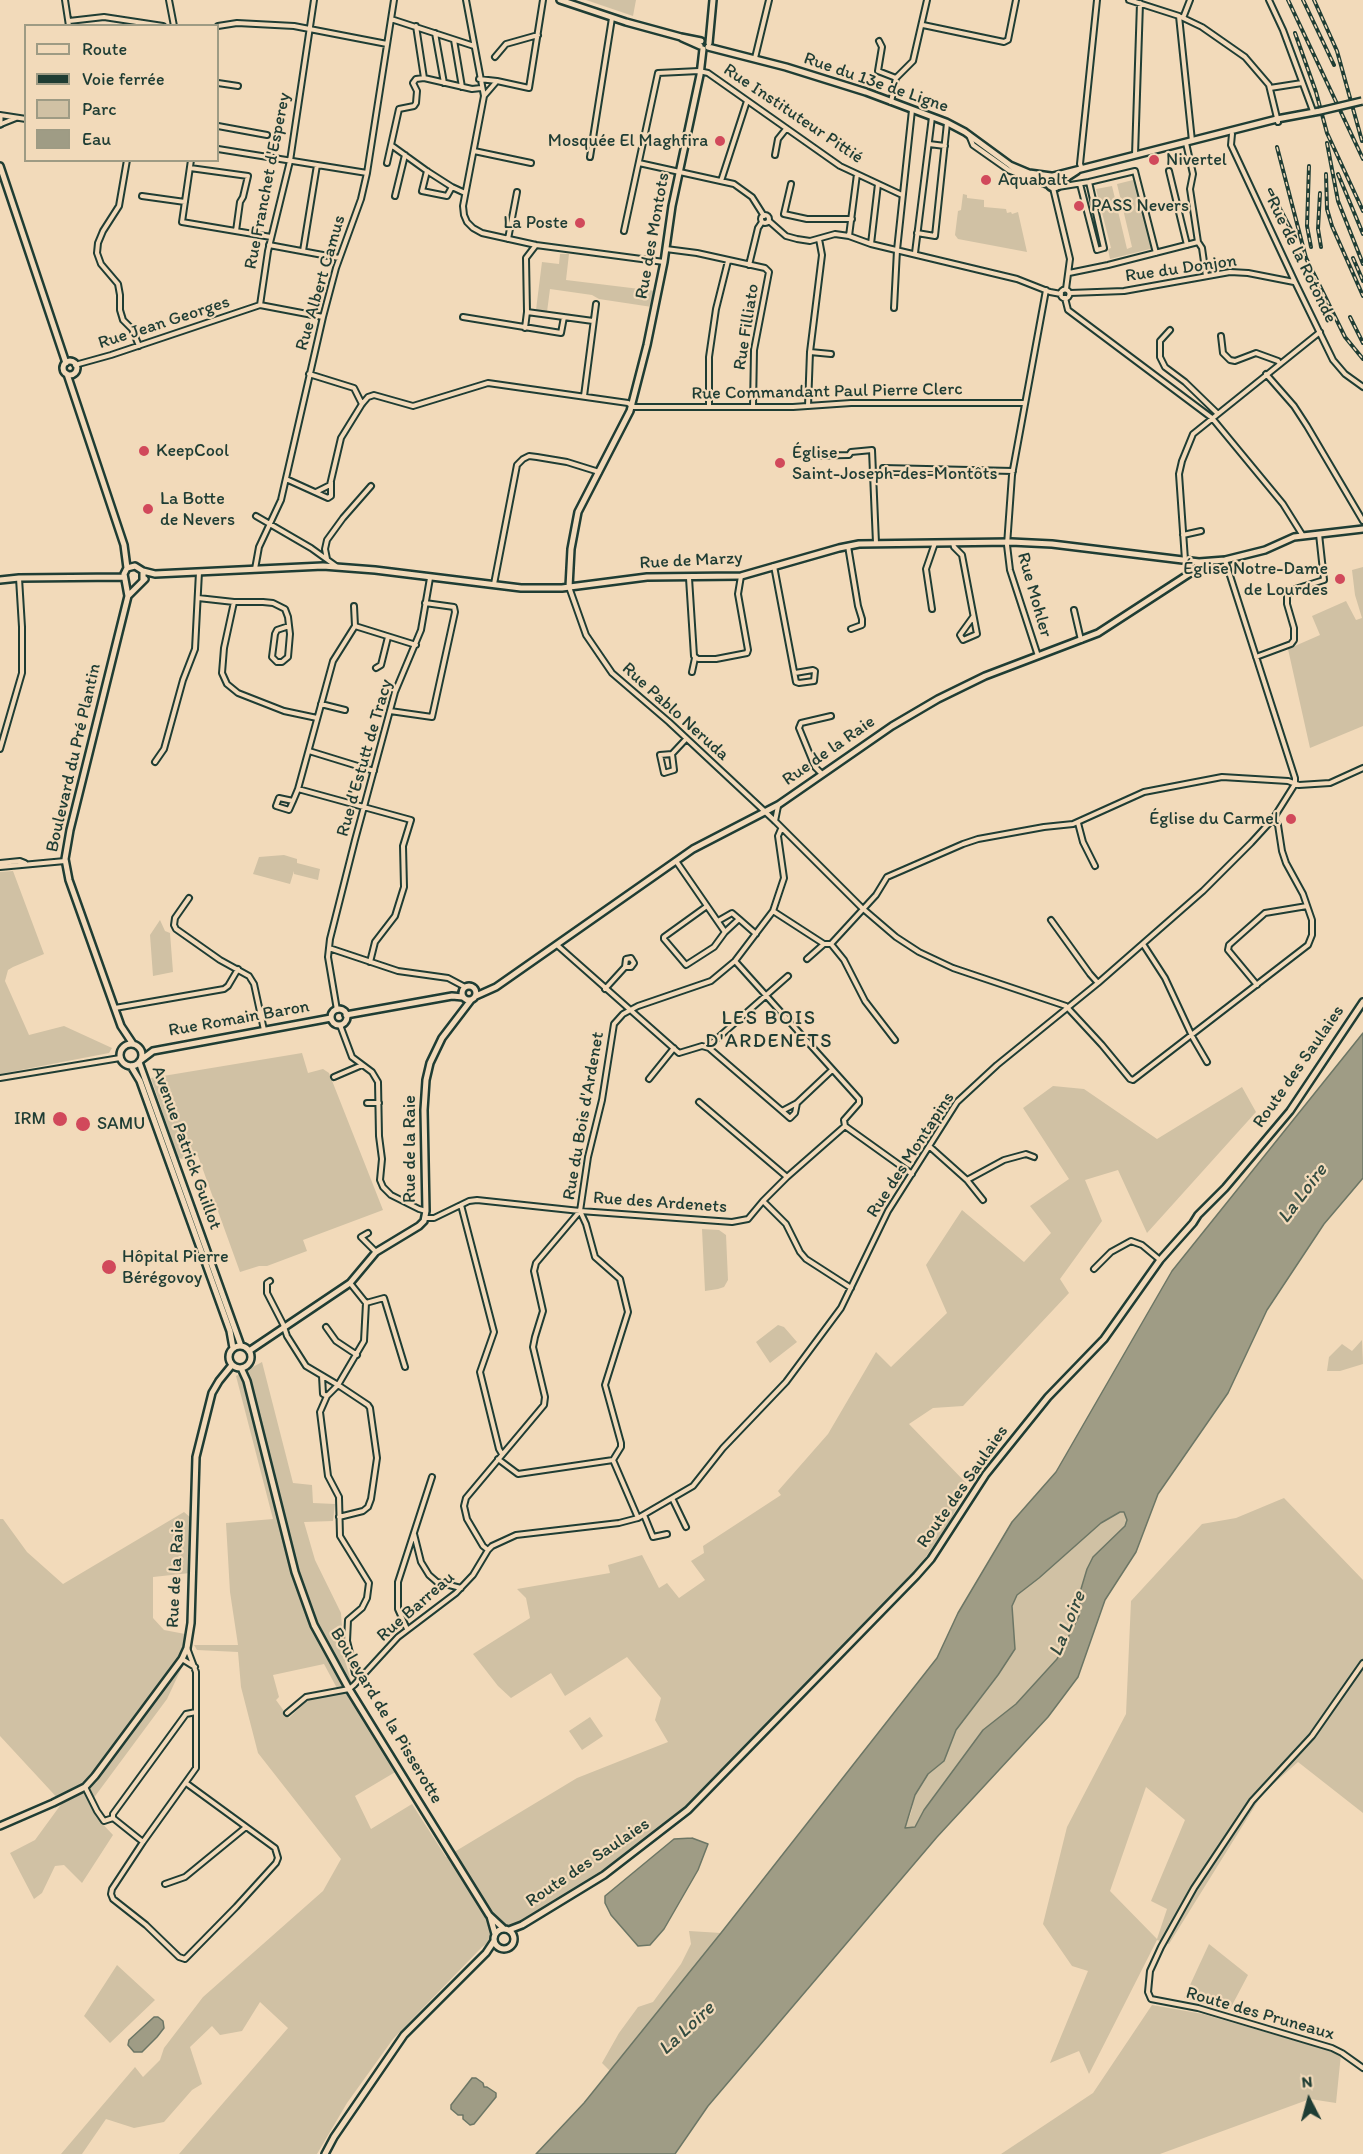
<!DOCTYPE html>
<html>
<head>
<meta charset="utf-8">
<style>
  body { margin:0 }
  #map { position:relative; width:1363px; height:2154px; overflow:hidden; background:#f2daba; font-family:Itim,sans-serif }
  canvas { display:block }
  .legend { position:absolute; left:24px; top:24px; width:195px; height:138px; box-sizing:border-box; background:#f2daba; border:2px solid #9e9b84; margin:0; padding:8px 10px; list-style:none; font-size:18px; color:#1f3d34 }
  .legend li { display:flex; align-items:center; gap:12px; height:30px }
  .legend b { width:30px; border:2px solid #9e9b84 }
  .north { position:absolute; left:1279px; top:2070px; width:60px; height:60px; -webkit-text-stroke:4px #f2daba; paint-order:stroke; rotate:354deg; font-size:16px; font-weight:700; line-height:24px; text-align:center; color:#1f3d34 }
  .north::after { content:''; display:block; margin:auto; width:21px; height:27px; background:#1f3d34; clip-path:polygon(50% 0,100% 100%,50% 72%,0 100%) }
</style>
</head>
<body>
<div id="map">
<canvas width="1363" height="2154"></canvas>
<ul class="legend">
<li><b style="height:8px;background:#f2daba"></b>Route</li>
<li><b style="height:8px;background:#1f3d34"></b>Voie ferrée</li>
<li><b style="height:16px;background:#d0c1a4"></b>Parc</li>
<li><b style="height:16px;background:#9f9c85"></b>Eau</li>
</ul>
<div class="north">N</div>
</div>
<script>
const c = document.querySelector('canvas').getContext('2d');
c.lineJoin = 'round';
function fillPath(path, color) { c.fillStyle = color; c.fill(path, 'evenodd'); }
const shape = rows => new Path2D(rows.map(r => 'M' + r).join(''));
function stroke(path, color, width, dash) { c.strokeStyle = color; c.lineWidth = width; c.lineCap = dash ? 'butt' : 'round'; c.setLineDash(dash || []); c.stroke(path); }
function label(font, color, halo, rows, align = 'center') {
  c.font = font + ' Itim,sans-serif'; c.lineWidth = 4.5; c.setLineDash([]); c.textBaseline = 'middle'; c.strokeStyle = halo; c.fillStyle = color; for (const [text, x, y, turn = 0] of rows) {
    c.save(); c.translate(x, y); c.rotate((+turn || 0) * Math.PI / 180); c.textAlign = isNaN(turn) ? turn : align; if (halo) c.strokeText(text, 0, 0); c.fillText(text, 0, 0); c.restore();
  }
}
const green = shape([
  [586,0,636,0,633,16],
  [1137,179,1154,248,1110,259,1108,249,1111,248,1096,189,1112,186,1127,249,1132,247,1117,184],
  [963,194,967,195,967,198,984,200,984,207,1006,209,1007,213,1011,212,1012,214,1018,212,1027,252,958,239,955,235,958,211,961,210],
  [560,254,569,254,566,280,656,291,652,307,599,299,592,295,550,289,547,312,536,310,542,262,559,264],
  [1363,567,1363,726,1310,748,1288,649,1320,635,1312,616,1346,601,1356,620,1362,618,1355,595,1352,570],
  [284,855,297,859,297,863,320,869,318,880,294,874,294,871,290,884,253,874,259,857],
  [13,871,44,954,13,967,8,970,5,981,29,1035,64,1026,112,1048,109,1053,0,1074,0,872],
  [160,920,165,931,170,933,173,972,153,976,150,935],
  [302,1053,308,1073,323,1069,329,1073,383,1210,303,1240,307,1251,267,1266,259,1266,240,1272,198,1156,187,1160,178,1158,151,1078],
  [1053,1086,1084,1089,1157,1139,1242,1087,1256,1112,1147,1233,1118,1170,1085,1180,1102,1221,1060,1279,1069,1293,963,1406,933,1408,909,1424,968,1485,949,1523,912,1577,701,1795,627,1856,514,1925,482,1947,393,2039,347,2103,317,2154,179,2154,288,2028,260,2002,242,2031,220,2035,212,2026,190,2047,202,2084,192,2090,164,2122,134,2128,106,2119,82,2154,61,2154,135,2067,143,2077,160,2060,164,2048,203,1997,323,1891,341,1859,258,1753,241,1687,238,1652,197,1650,194,1645,238,1645,230,1592,226,1523,273,1519,236,1376,262,1362,293,1483,312,1485,313,1503,335,1504,333,1521,304,1522,315,1560,341,1613,344,1657,360,1711,397,1771,355,1796,371,1829,412,1804,446,1857,577,1778,668,1742,655,1720,661,1698,627,1657,565,1696,551,1673,511,1698,498,1686,473,1654,530,1618,526,1598,517,1589,610,1573,608,1565,642,1555,659,1588,667,1583,679,1598,705,1580,691,1561,704,1553,703,1546,781,1495,778,1491,828,1434,876,1352,891,1367,947,1313,926,1265,962,1210,1024,1262,1051,1233,1030,1206,1069,1179,1023,1108],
  [324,1664,339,1692,307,1700,289,1718,276,1700,279,1697,273,1675],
  [702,1229,719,1230,726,1235,728,1280,724,1287,718,1289,705,1291],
  [778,1325,784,1327,797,1342,770,1363,756,1342],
  [1362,1340,1363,1364,1340,1371,1327,1371,1329,1357,1342,1344,1352,1351],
  [1284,1498,1363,1580,1363,1813,1298,1762,1263,1793,1169,1944,1157,1940,1089,2074,1079,2051,1050,2063,1088,1971,1072,1966,1043,1924,1067,1827,1126,1714,1131,1601,1202,1524,1236,1518],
  [1146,1787,1185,1820,1151,1901,1167,1909,1157,1939,1110,1891],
  [184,1512,191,1518,190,1573,153,1577,153,1618,164,1630,185,1634,182,1667,167,1699,90,1803,96,1817,113,1835,82,1883,64,1865,55,1866,42,1893,34,1899,10,1853,35,1840,62,1803,0,1736,0,1519,3,1519,27,1552,63,1584],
  [1120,1512,1124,1512,1127,1520,1125,1526,1093,1557,1087,1569,1081,1589,1079,1615,1057,1659,1016,1704,983,1730,924,1810,915,1827,905,1828,911,1813,915,1795,928,1774,944,1761,956,1730,998,1675,1014,1649,1012,1606,1017,1595,1039,1578,1101,1523],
  [590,1717,603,1736,582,1750,569,1731],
  [689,1931,721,1933,610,2071,602,2063,619,2033,638,2007,653,2002,681,1964,691,1944],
  [1209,1944,1248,1975,1229,2011,1184,1998],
  [117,1965,155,2000,110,2043,84,2016],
  [1152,2005,1203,2014,1341,2054,1336,2103,1310,2099,1160,2154,1001,2154,1093,2093]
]);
const water = shape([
  [1363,1033,1363,1178,1324,1224,1267,1310,1228,1393,1158,1494,1136,1552,1105,1600,1078,1677,1048,1717,937,1837,708,2106,675,2154,536,2154,584,2103,721,1933,937,1658,958,1613,1012,1522,1056,1472,1172,1271,1363,1033],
  [1120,1512,1124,1512,1127,1520,1125,1526,1093,1557,1087,1569,1081,1589,1079,1616,1057,1659,1016,1704,983,1730,924,1810,915,1827,905,1828,915,1795,928,1774,944,1761,956,1730,998,1675,1015,1649,1012,1606,1017,1595,1039,1578,1101,1523,1120,1512],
  [692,1838,708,1844,698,1870,664,1929,650,1945,638,1946,611,1915,605,1903,605,1896,674,1839,692,1838],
  [154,2017,158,2017,163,2021,164,2028,157,2037,142,2052,134,2052,128,2045,129,2040,154,2017],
  [472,2078,476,2078,483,2083,484,2087,487,2087,496,2093,496,2097,474,2124,470,2125,463,2119,463,2115,458,2115,451,2109,451,2105,472,2078]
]);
const street = shape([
  [65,0,69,26],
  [169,0,174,26],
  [466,0,484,96,463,206,464,215,467,222,473,228,482,233,536,245,664,262],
  [1129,0,1179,16,1202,27,1245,57,1269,85,1278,122],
  [1269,0,1283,30,1313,111],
  [1179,16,1192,141],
  [1183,18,1190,0],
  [391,19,474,46],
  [69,21,104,17,163,26],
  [923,25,1004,42,1008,40,1016,0],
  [218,26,237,23,294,26,387,44],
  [416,26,424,78],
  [435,33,444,83],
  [454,40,462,87],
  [879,41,882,47,878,71,896,78],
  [495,57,506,44,538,35],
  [755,58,769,0],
  [479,79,497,81],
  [218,83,238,86],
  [1270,88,1302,83],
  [484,96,497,81,529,88,543,0],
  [891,102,896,78,913,61,927,0],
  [0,115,26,119],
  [1,124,16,118],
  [218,126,267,135],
  [1232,134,1231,145,1295,282,1333,360,1345,374,1363,387],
  [969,135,973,145,1010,171,1018,174],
  [1186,143,1193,174,1190,189,1198,242,1202,248,1206,276],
  [929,144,945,146],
  [218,149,367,173],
  [474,151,531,163],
  [775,155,778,139,786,129],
  [1135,155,1140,3],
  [590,157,612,18],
  [127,160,119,206,103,231,98,243,97,253,101,264,118,284,120,295,120,310,123,320,132,329,139,346],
  [191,160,182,222,271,237],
  [387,163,391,145],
  [639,163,734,184,752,197,764,216],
  [190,168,248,176,243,197,240,202,236,231],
  [1082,169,1080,164,1097,0],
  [427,171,422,191,447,196,452,187],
  [1169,171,1187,245],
  [721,181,747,101],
  [791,184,784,214,807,219,852,219],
  [1080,184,1097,250,1104,248,1089,182],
  [1058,187,1089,182,1135,171,1156,253],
  [1053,188,1070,259,1066,289],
  [465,193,452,187,427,171,391,145,399,109,414,106,416,103,417,91,413,83,416,79,424,78,472,89,481,88],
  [142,196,185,202],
  [395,196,405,155],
  '761 219a4 4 0 1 1 8 0a4 4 0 1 1-8 0Z',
  [769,221,786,236,797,239,810,241,835,234,849,236,871,244,1017,279,1050,292,1061,294],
  [624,231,658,73,699,71,708,73,840,166,902,195],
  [917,233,935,236,947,123],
  [849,236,857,174],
  [508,239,517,192],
  [871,244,878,184],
  [269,245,339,258],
  [536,245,526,258,527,312,593,321],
  [666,249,697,253,765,268,769,272,754,350,753,407],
  [303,251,317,165],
  [915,253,932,117],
  [749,265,758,228,762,222],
  [1069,273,1108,265,1198,242],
  '1060.5 294a4.5 4.5 0 1 1 9 0a4.5 4.5 0 1 1-9 0Z',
  [1070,293,1124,291,1230,272,1248,273,1294,282],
  [1065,298,1068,310,1212,418,1283,504,1303,536],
  [260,305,268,251,290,161,314,0],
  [260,305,323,317],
  [894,308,897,250,912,110],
  [463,317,561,333,564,317],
  [525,328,527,312],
  [1170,330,1160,341,1160,357,1165,367,1185,382,1217,413],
  [1221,336,1223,353,1230,360,1235,361,1256,353,1278,361,1280,364],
  [810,352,831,354],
  [75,365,111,355,260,305],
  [309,374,354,388,362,404],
  [1266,374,1294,406,1307,426,1363,521],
  [584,396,596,304],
  [808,406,810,352,822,255,819,239],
  [709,407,709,357,716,309,728,261],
  [801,456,849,455,851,452,872,450,876,543],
  [883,468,1013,471],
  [286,479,328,498,331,496,331,482],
  [316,492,330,485,341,438,362,404,368,397,374,395,413,406,488,383,628,403,634,407,793,407,851,403,1024,403],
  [256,516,311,548,336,566],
  [1183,535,1201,531],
  [953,543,954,547,962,555,977,634,963,640,960,635,973,617],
  [848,546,858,606,862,619,862,625,851,629],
  [327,559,325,549,327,540,343,518,371,486],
  [1185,560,1179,474,1182,461,1193,434,1320,332],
  [1225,560,1295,778,1295,784],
  [774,566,796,682,799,683,814,681,815,671,813,670,795,673],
  [255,569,259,547,281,500,323,317,336,268,361,199,367,173,394,0],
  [689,578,694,656,698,659,716,659,747,653,748,650,738,594,741,576],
  [494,584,517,465,523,459,529,456,537,457,567,462,599,472],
  [569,587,586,635,612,673,669,722,775,821,861,907,896,937,919,952,953,968,1066,1006,1102,1045,1130,1079,1133,1080,1308,945,1312,935,1312,920,1303,894,1286,863,1282,851,1278,825,1273,819],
  [198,598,234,602,263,602,273,603,285,609,288,617,290,634,288,657,282,662,277,662,272,657,275,634,277,630,289,626],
  [234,602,224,648,222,673,227,684,238,693,284,711,317,718],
  [354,606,355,626],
  [932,609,926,569,935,543],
  [1074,610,1081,640],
  [1038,656,1010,570,1007,545,1012,475,1046,290],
  [1256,657,1291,644,1294,640,1294,628,1287,604,1287,595,1295,589,1324,580,1319,534],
  [376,668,381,665,388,637],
  [692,672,695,658],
  [321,704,345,710],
  [390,711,432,717,455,612,454,607,425,603],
  [0,749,22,673,22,627,19,578],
  [309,751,374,771],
  [672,754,674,770,664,773,660,755,672,754,686,739],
  [155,762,164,749,183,680,195,649,199,572],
  [822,774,815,767,799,728,801,723,831,716],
  [298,789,411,820,403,846,404,887,395,916,375,942,370,962],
  [293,801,279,798,276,806,289,810,293,801,298,789,333,661,355,626,416,645],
  [775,821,778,806],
  [1078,823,1083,842,1095,866],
  [676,861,725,932],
  [0,863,20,861,25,863],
  [0,867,65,861],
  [189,898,175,918,174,925,176,929,220,960,249,976,254,984,264,1030],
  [707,906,664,937,664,939,686,965,714,947,725,932,739,919,756,934],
  [773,911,824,944],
  [1051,920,1090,974,1098,983],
  [718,921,732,913,739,919],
  [831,944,844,960,865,1001,895,1040],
  [1143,944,1165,978,1193,1038,1207,1062],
  [557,945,679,1053,702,1046,709,1048],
  [329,948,398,971,448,978,465,987],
  [807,959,824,944,831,944,876,895,887,877,963,844,978,839,1044,827,1073,824,1144,792,1222,777,1288,781,1299,785,1330,783,1363,768],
  [735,961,859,1099,859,1103,844,1120,845,1126],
  [788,976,712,1043,709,1048,782,1111,797,1103,832,1070],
  [1257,985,1228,950,1229,945,1265,913,1307,906],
  [605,989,625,967,631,967,634,963,631,958,626,959,625,967],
  [115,1008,224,989,228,986,238,969],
  [337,1010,328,957,330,939,355,840,395,692,421,630,430,578],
  [340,1025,352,1057,372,1072,378,1082,379,1136,382,1159,380,1180,383,1187,391,1195,419,1209,426,1211],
  [334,1077,362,1065],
  [0,1078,120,1058],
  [649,1079,674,1048],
  [699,1102,787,1177],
  [367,1103,379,1103],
  [782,1111,790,1118,795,1113,797,1103],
  [929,1146,967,1180,983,1200],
  [967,1180,1004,1160,1026,1154,1034,1157],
  [763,1201,787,1177,845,1126,912,1174],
  [461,1205,494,1332,480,1372,499,1449,502,1454],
  [580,1211,586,1224,595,1257,620,1279,628,1312,605,1385,621,1443,621,1447,613,1460],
  [425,1218,434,1218,469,1201,477,1200,580,1211,732,1222,748,1219,763,1201,786,1224,800,1252,806,1259,851,1288],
  [368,1233,361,1237,376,1252],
  [1094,1269,1111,1252,1131,1241,1142,1245,1160,1260],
  [270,1281,267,1283,267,1293,283,1324,287,1336,306,1366,338,1385,368,1405,370,1408,377,1458,371,1499,368,1507,363,1511,339,1517],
  [350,1283,366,1303,364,1341,338,1385,327,1396,320,1412,328,1476,339,1497,340,1536,369,1583,367,1598,362,1608,348,1620,347,1641,355,1673,360,1677],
  [366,1303,384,1298,405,1367],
  [326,1327,336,1341,357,1355],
  [322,1376,323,1394,327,1396],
  [498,1459,518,1474,613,1460],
  [613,1460,638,1518],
  [673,1500,686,1527],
  [644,1515,653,1537,667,1534],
  [414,1534,421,1562,429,1575,437,1582,461,1588],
  [488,1550,483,1546,467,1519,464,1506,466,1498,544,1405,545,1397,533,1347,535,1337,543,1311,534,1271,536,1263,580,1211,588,1157,602,1100,614,1024,623,1014,638,1006,711,981,735,961,773,911,784,878,778,836,781,829],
  [407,1629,398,1609,398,1582,432,1477],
  [182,1659,195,1667],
  [1363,1663,1312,1736,1252,1801,1194,1888,1161,1947,1150,1971,1148,1992,1151,1999,1198,2008,1332,2048,1342,2053,1363,2068],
  [287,1713,306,1697,349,1689,354,1685,398,1637,456,1593,473,1575,488,1550,492,1546,516,1535,619,1523,638,1518,693,1486,723,1448,786,1382,841,1308,888,1211,957,1102,997,1065,1098,983,1203,891,1251,843,1273,819,1295,784],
  [186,1783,275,1848,278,1858,276,1863,236,1907,185,1959,179,1957,146,1925,113,1899,111,1894,112,1889,143,1842,196,1768,196,1672,187,1648],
  [85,1787,97,1811,104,1821,113,1818],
  [113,1818,113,1814,186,1714,196,1712],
  [113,1818,143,1842],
  [165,1884,185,1877,246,1827]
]);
const secondary = shape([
  [560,0,626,22,681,37,701,41],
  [682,38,700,46],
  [709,43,713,0],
  [708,47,786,67,866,92,946,122,965,132,1010,165,1029,173,1051,176],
  [0,117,0,124],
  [0,166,66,363],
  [1011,166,1017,172,1047,184],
  '1048 182a6 6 0 1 1 12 0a6 6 0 1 1-12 0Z',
  [1053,176,1277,119,1320,111],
  [1060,182,1077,171],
  '63 368a7 7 0 1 1 14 0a7 7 0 1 1-14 0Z',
  [67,374,124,545,127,568],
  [143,571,155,574,323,566,375,570,521,588,562,588,647,577,741,576,839,548,859,544,1011,542,1052,544,1199,562,1225,560,1265,550,1294,537,1363,529],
  [0,580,19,578,123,577],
  [569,587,571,549,578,512,630,411,647,345,664,262,672,206,700,75,703,49],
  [129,595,145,579],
  '462 993a7 7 0 1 1 14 0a7 7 0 1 1-14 0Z',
  [476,996,496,987,693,849,778,805,892,726,938,699,985,676,1098,633,1195,570,1199,562],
  '331 1017a8 8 0 1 1 16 0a8 8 0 1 1-16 0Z',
  [346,1015,452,996,463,997],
  '120 1055a11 11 0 1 1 22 0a11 11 0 1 1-22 0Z',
  [133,1044,121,1026,69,880,65,859,70,830,128,596,124,574,127,568,135,566,143,571,143,580],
  [141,1060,153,1051,331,1018],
  [139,1062,241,1346],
  [131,1066,140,1081,230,1331,233,1348],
  '229 1357a11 11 0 1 1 22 0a11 11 0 1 1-22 0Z',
  [249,1351,350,1283,376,1252,419,1226,424,1221,426,1211,424,1110,426,1080,430,1063,442,1038,471,1000],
  [241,1368,247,1381,295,1572,314,1625,349,1689,407,1783,489,1915,503,1928],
  [0,1826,53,1803,85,1787,95,1776,182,1659,187,1648,191,1623,196,1457,212,1393,219,1381,232,1365],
  [490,1916,495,1934],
  '494 1939a10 10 0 1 1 20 0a10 10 0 1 1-20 0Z',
  [509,1930,522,1925,604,1875,688,1810,916,1576,931,1559,986,1474,1048,1397,1104,1339,1160,1260,1193,1223,1198,1215,1225,1188,1290,1111,1363,1002],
  [325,2154,334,2137,404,2035,486,1953,494,1941]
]);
const rail = shape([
  [1288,0,1363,159],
  [1303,0,1334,65],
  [1314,0,1337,51,1362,141],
  [1295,33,1316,92,1327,133,1363,211],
  [1327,143,1338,201,1363,264],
  [1277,147,1306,258,1345,337,1363,359],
  [1309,166,1307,226,1311,247],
  [1326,174,1327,209,1332,226,1363,296],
  [1338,174,1363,234],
  [1270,190,1295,237],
  [1320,193,1318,229,1321,247],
  [1353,258,1363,281],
  [1350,317,1363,343]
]);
const secondaryBridge = shape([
  [1320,111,1362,101]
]);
const markers = [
  [720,141,6,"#d1495b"],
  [1154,160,6,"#d1495b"],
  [986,180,6,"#d1495b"],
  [1079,206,6,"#d1495b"],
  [580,223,6,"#d1495b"],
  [144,451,6,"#d1495b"],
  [780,463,6,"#d1495b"],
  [148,509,6,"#d1495b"],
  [1340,579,6,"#d1495b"],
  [1291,819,6,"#d1495b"],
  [60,1119,8,"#d1495b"],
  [83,1124,8,"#d1495b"],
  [109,1267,8,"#d1495b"]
];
const streetNames = [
  ["Rue du 13e de Ligne",876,83,19],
  ["Rue Instituteur Pittié",793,114,34],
  ["Rue Franchet d'Esperey",268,181,-79],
  ["Rue des Montots",653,236,-80],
  ["Rue de la Rotonde",1301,260,64],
  ["Rue du Donjon",1181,269,-8],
  ["Rue Albert Camus",321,283,-74],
  ["Rue Jean Georges",164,323,-18],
  ["Rue Filliato",747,327,-81],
  ["Rue Commandant Paul Pierre Clerc",827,392,-1],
  ["Rue de Marzy",691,561,-3],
  ["Rue Mohler",1034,595,74],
  ["Rue Pablo Neruda",675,712,42],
  ["Rue de la Raie",829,751,-35],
  ["Boulevard du Pré Plantin",74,758,-77],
  ["Rue d'Estutt de Tracy",365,758,-74],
  ["Rue Romain Baron",239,1019,-10],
  ["Route des Saulaies",1299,1067,-55],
  ["Rue du Bois d'Ardenet",584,1116,-80],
  ["Avenue Patrick Guillot",186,1148,70],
  ["Rue de la Raie",410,1149,-90],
  ["Rue des Montapins",911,1155,-57],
  ["Rue des Ardenets",660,1203,4],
  ["Route des Saulaies",963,1487,-55],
  ["Rue de la Raie",176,1574,-87],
  ["Rue Barreau",416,1607,-41],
  ["Boulevard de la Pisserotte",386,1716,59],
  ["Route des Saulaies",588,1863,-34],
  ["Route des Pruneaux",1260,2014,16]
];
const poiNames = [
  ["Mosquée El Maghfira",708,141,"right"],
  ["Nivertel",1166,160],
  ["Aquabalt",998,180],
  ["PASS Nevers",1091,206],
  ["La Poste",568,223,"right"],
  ["KeepCool",156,451],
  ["Église",792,453],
  ["Saint-Joseph-des-Montôts",792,474],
  ["La Botte",160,499],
  ["de Nevers",160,520],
  ["Église Notre-Dame",1328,569,"right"],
  ["de Lourdes",1328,590,"right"],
  ["Église du Carmel",1279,819,"right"],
  ["IRM",46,1119,"right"],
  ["SAMU",97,1124],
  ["Hôpital Pierre",122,1257],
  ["Bérégovoy",122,1278]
];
const neighbourhoodNames = [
  ["LES BOIS",769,1019],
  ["D'ARDENETS",769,1042]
];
const waterNames = [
  ["La Loire",1303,1194,-53],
  ["La Loire",1068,1624,-68],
  ["La Loire",687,2029,-43]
];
fillPath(green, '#d0c1a4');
fillPath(water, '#9f9c85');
stroke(water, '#6c7665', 1.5);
stroke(street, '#1f3d34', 8);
stroke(secondary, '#1f3d34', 10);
stroke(street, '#f2daba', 4);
stroke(secondary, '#f2daba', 5);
stroke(rail, '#1f3d34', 4);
stroke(rail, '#f2daba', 1.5, [4.5]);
stroke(secondaryBridge, '#1f3d34', 10, []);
stroke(secondaryBridge, '#f2daba', 5);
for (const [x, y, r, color] of markers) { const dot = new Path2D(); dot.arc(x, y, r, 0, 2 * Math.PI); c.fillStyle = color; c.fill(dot); stroke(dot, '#f2daba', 2); }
label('18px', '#1f3d34', '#f2daba', streetNames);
label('18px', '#1f3d34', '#f2daba', poiNames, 'left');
c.letterSpacing = '1.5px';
label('20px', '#1f3d34', '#f2daba', neighbourhoodNames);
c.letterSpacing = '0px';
label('italic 20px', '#324b40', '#f2daba', waterNames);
</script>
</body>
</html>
